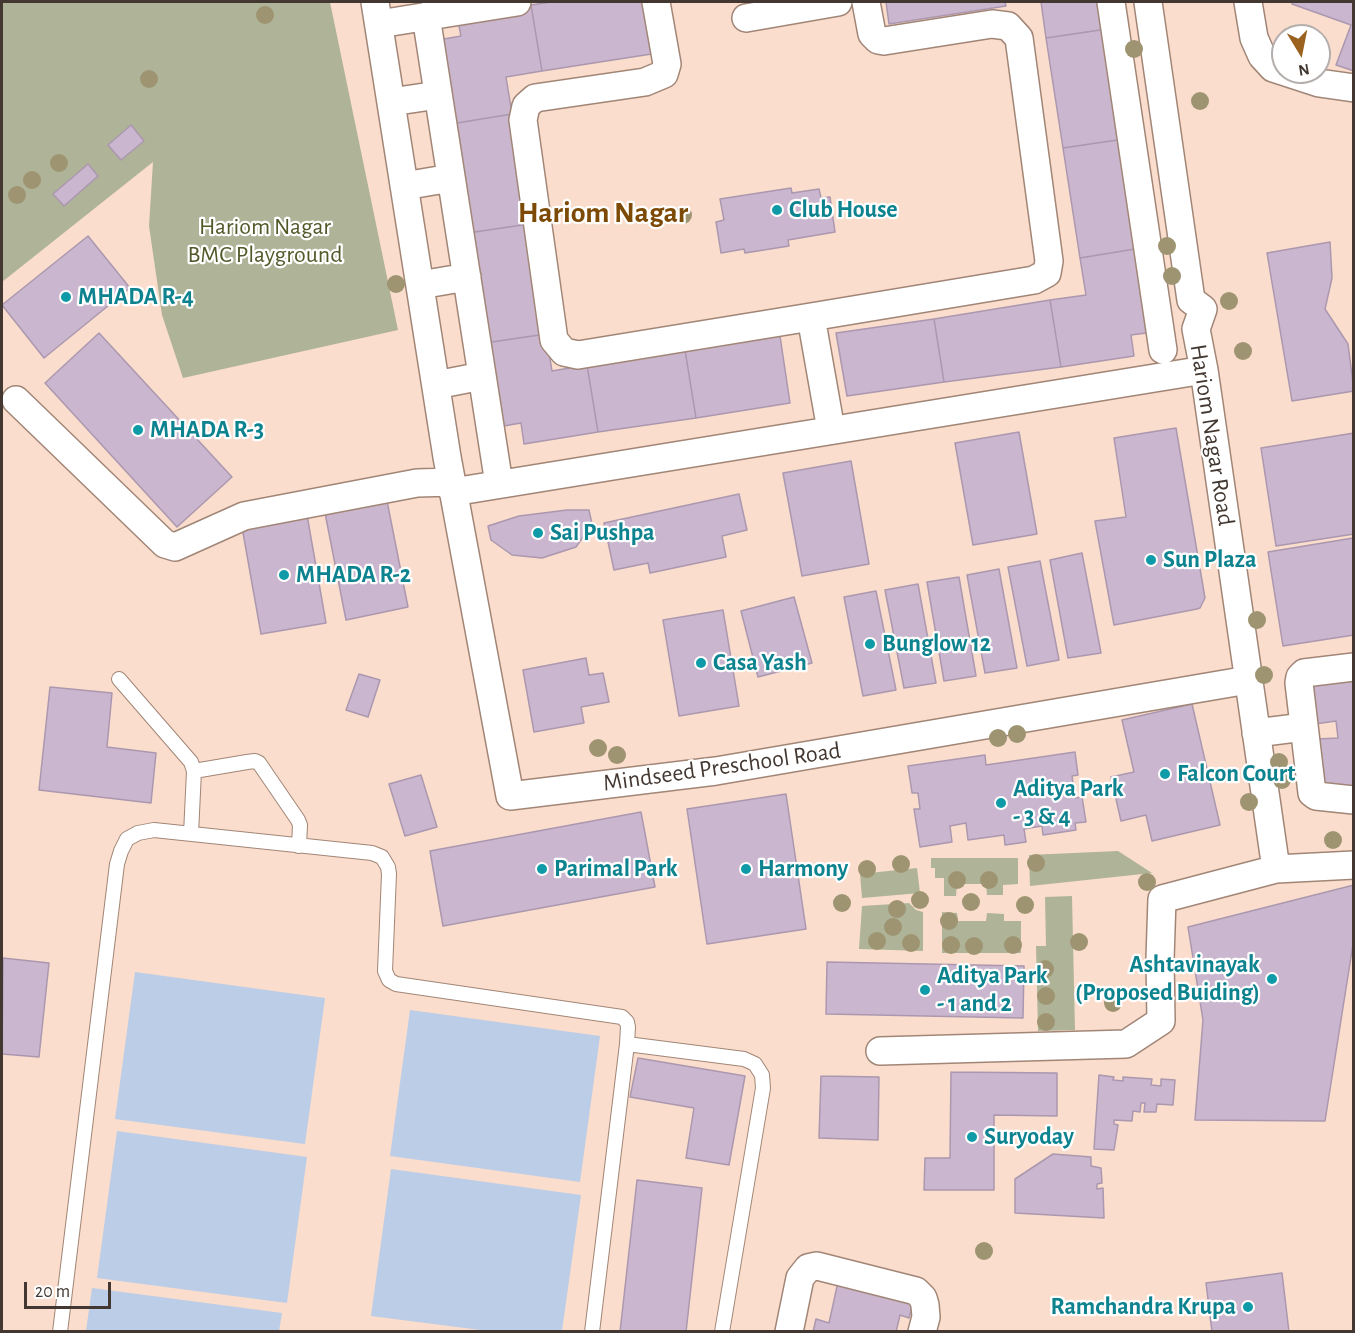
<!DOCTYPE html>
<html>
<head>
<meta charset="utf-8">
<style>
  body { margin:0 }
  #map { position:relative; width:1355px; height:1333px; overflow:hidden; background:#faddcc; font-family:"Alegreya Sans",sans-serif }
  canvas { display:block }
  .frame { position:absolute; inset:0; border:3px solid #433831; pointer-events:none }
  .north { position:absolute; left:1271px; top:24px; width:60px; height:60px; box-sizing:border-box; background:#fff; border:2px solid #b4afad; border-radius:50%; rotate:170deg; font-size:16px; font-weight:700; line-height:24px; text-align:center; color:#433831 }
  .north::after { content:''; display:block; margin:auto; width:21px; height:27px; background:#9a621e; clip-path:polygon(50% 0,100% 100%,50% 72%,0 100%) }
  .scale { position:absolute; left:24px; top:1282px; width:87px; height:27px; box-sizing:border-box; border:3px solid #433831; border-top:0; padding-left:8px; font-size:18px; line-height:21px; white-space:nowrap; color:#433831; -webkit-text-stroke:4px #fff; paint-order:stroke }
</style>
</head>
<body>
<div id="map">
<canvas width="1355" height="1333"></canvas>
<div class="frame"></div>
<div class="north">N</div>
<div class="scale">20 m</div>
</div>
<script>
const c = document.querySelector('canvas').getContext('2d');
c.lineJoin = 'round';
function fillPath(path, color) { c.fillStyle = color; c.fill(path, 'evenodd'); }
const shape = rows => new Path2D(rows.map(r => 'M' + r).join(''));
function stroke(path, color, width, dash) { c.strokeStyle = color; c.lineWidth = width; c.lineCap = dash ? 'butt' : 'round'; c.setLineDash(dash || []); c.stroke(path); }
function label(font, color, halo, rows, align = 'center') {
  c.font = font + ' "Alegreya Sans",sans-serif'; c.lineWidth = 4.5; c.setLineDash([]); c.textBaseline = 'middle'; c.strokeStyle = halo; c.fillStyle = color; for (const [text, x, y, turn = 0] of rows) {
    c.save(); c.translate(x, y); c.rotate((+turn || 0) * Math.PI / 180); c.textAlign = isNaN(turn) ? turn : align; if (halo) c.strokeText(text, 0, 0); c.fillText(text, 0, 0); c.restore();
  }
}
const green = shape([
  [2,2,330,2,398,330,183,378,162,315,149,226,153,162,2,282],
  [1118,851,1152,873,1030,886,1029,855],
  [931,858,1018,858,1018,884,1003,885,1003,895,987,895,986,884,957,884,956,896,944,896,944,878,935,878,935,868,931,868],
  [917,868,920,893,862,898,860,874],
  [1072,896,1075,1030,1038,1031,1036,946,1046,946,1045,897],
  [909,903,916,910,923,912,923,951,859,949,862,906],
  [942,912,957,913,958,921,986,921,987,913,1004,914,1004,921,1021,921,1021,953,942,953]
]);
const water = shape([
  [135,972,325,998,305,1144,115,1119],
  [410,1010,600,1036,580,1182,390,1156],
  [117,1131,307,1157,287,1303,97,1278],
  [391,1169,581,1195,562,1331,488,1331,371,1316],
  [92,1288,282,1313,279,1331,86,1331]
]);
const building = shape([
  [551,2,650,2,658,53,542,71,531,5,551,2],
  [886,2,1005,2,1006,6,889,24,886,2],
  [1041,2,1103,2,1107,29,1046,38,1041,2],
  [1292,2,1354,2,1354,71,1336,65,1351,25,1292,4,1292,2],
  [531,5,542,71,506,77,512,114,451,124,438,40,461,36,457,16,531,5],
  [1107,29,1124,139,1063,148,1046,38,1107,29],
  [512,114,529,224,468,233,451,124,512,114],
  [131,125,144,141,121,160,108,145,131,125],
  [1124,139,1141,248,1080,258,1063,148,1124,139],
  [88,164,98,176,64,206,53,194,88,164],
  [791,188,792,193,819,189,821,198,830,197,835,232,788,240,789,246,745,253,744,249,721,253,716,222,724,220,720,199,791,188],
  [529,224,546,334,485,343,468,233,529,224],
  [88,236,130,288,44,358,2,305,88,236],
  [1330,242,1332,278,1325,309,1348,344,1354,391,1292,401,1267,253,1330,242],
  [1141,248,1154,332,1131,335,1134,356,1061,367,1050,300,1086,295,1080,258,1141,248],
  [1050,300,1061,367,944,382,934,319,1050,300],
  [934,319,944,382,847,396,836,333,934,319],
  [99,333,232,477,177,527,45,383,99,333],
  [546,334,552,371,587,365,598,432,524,444,521,423,498,427,485,343,546,334],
  [780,336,790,403,696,418,685,350,780,336],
  [685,350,696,418,598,432,587,365,685,350],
  [1176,428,1205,598,1200,608,1197,609,1114,625,1095,521,1126,517,1114,438,1176,428],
  [1019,432,1037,534,973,545,955,443,1019,432],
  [1354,433,1354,534,1276,546,1261,448,1354,433],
  [851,461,869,564,802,576,783,473,851,461],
  [739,494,747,530,722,536,726,557,650,573,648,563,614,570,604,523,739,494],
  [387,501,408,607,346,620,325,513,387,501],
  [567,510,589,510,592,524,576,547,542,558,512,555,491,540,488,526,519,516,567,510],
  [307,515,326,623,261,634,242,527,307,515],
  [1353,538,1354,635,1283,646,1268,552,1353,538],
  [1082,553,1101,653,1068,658,1050,560,1082,553],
  [1040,561,1059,660,1027,666,1008,567,1040,561],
  [999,569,1017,668,985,673,967,575,999,569],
  [959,577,976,676,944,681,927,582,959,577],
  [918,584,936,683,904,688,885,590,918,584],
  [876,591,896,690,863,696,844,597,876,591],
  [794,597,812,663,758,677,741,611,794,597],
  [723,610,739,706,679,716,663,620,723,610],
  [586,658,589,675,603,673,609,702,581,707,584,723,534,732,523,670,586,658],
  [1354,672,1354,793,1322,790,1317,739,1338,738,1336,721,1315,724,1310,679,1354,672],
  [359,674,380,680,368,717,346,710,359,674],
  [50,687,112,693,107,747,156,753,151,803,39,790,50,687],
  [1192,704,1220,825,1152,841,1146,815,1121,821,1111,777,1134,772,1122,720,1192,704],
  [1075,752,1078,775,1072,776,1075,798,1082,797,1086,822,1075,823,1076,830,1043,835,1042,826,1024,829,1026,842,1005,845,1004,835,968,840,966,823,950,826,952,842,920,847,914,809,920,809,918,793,912,793,908,766,985,755,986,765,1075,752],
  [421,775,437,827,405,836,389,784,421,775],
  [786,794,806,929,707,944,687,809,786,794],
  [641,812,655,887,443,926,430,851,641,812],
  [1354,885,1354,938,1325,1121,1195,1120,1203,1020,1188,927,1354,885],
  [3,958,49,963,39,1057,2,1054,3,958],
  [827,962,1024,966,1023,1018,826,1014,827,962],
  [638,1058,745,1076,729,1165,686,1158,694,1108,630,1097,638,1058],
  [951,1072,1057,1073,1057,1116,994,1115,994,1190,924,1190,925,1158,950,1158,951,1072],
  [1099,1075,1114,1077,1113,1080,1123,1081,1123,1077,1152,1079,1151,1085,1161,1086,1161,1079,1175,1080,1173,1105,1157,1104,1156,1112,1144,1112,1145,1103,1141,1103,1140,1112,1133,1111,1132,1121,1114,1120,1114,1124,1118,1125,1114,1150,1094,1149,1099,1075],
  [821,1076,879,1077,878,1140,819,1138,821,1076],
  [1053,1154,1091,1157,1091,1166,1101,1168,1102,1183,1097,1184,1097,1189,1103,1188,1104,1218,1015,1213,1015,1179,1053,1154],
  [637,1180,702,1188,686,1332,620,1332,637,1180],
  [1282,1273,1289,1332,1212,1332,1206,1283,1282,1273],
  [838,1282,914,1299,909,1318,900,1315,896,1332,813,1332,816,1319,829,1323,838,1282]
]);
const lane = shape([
  [119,679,191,762,194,771,191,834],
  [194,771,247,762,255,761,259,763,298,820,300,825,299,846],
  [60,1332,117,864,121,851,127,839,138,833,154,830,372,853,382,857,388,867,389,874,385,971,389,980,396,984,622,1017,627,1022,628,1027,627,1044],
  [592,1332,627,1044,744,1059,755,1064,762,1075,763,1088,722,1332]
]);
const street = shape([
  [375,2,447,457,510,796,716,771,1248,680],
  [656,2,667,64,664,74,645,82,535,98,526,106,523,120,554,340,564,352,578,355,811,317,1034,280,1047,273,1049,261,1019,38,1008,26,992,24,884,41,878,40,872,34,866,2],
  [1111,2,1163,350],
  [1148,2,1191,300,1203,309,1196,329,1204,370,1276,869,1354,865],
  [1248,2,1254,38,1262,56,1273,68,1319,83,1354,88],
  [426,16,499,484],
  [746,18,838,2],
  [379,24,517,2],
  [391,102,438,95],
  [404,186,451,178],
  [420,285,467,277],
  [811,317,831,430],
  [436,385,482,376],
  [16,400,165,544,175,547,244,516,417,483,452,482],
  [453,492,1204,370],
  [1354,667,1304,673,1300,677,1299,683,1312,793,1316,796,1354,800],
  [1256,733,1304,727],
  [880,1051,1126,1044,1161,1021,1160,959,1162,899,1276,869],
  [789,1332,800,1278,808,1268,817,1266,916,1291,923,1298,925,1305,926,1317,922,1332]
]);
const trees = [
  [265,15],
  [1134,49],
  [149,79],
  [1200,101],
  [59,163],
  [32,180],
  [17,195],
  [683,215],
  [1167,246],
  [1172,276],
  [396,284],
  [1229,301],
  [1243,351],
  [1257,620],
  [1264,675],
  [1017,734],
  [998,738],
  [598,748],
  [617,755],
  [1279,762],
  [1282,780],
  [1249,802],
  [1333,840],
  [1036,863],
  [901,864],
  [867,869],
  [957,880],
  [989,880],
  [1147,882],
  [920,900],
  [971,902],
  [842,903],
  [1025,905],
  [897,909],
  [949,921],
  [893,927],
  [877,941],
  [1079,942],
  [911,943],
  [951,945],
  [1013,945],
  [974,946],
  [1045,969],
  [1046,996],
  [1113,1003],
  [1046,1022],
  [984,1251]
];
const markers = [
  [777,210,6,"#0f9aa8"],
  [66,297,6,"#0f9aa8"],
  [138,430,6,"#0f9aa8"],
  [538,533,6,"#0f9aa8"],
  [1151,560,6,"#0f9aa8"],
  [284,575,6,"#0f9aa8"],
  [870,644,6,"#0f9aa8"],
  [701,663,6,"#0f9aa8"],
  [1165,774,6,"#0f9aa8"],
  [1001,803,6,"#0f9aa8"],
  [542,869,6,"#0f9aa8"],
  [746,869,6,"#0f9aa8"],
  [1272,979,6,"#0f9aa8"],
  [925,990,6,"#0f9aa8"],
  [972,1137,6,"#0f9aa8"],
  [1248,1307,6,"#0f9aa8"]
];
const cultureNames = [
  ["Club House",789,210],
  ["MHADA R-4",78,297],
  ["MHADA R-3",150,430],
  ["Sai Pushpa",550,533],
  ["Sun Plaza",1163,560],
  ["MHADA R-2",296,575],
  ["Bunglow 12",882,644],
  ["Casa Yash",713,663],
  ["Falcon Court",1177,774],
  ["Aditya Park",1013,789],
  ["- 3 & 4",1013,817],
  ["Parimal Park",554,869],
  ["Harmony",758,869],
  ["Ashtavinayak",1260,965,"right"],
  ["(Proposed Buiding)",1260,993,"right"],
  ["Aditya Park",937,976],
  ["- 1 and 2",937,1004],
  ["Suryoday",984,1137],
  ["Ramchandra Krupa",1236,1307,"right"]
];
const parkNames = [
  ["Hariom Nagar",265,227],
  ["BMC Playground",265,255]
];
const streetNames = [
  ["Hariom Nagar Road",1212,435,81],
  ["Mindseed Preschool Road",722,767,-8]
];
const districtNames = [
  ["Hariom Nagar",603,213]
];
fillPath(green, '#afb498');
fillPath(water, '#bccde7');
fillPath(building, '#cab6ce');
stroke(building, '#ab98af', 1.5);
stroke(lane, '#a18677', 16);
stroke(street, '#a18677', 30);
stroke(lane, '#fff', 14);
stroke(street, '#fff', 27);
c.fillStyle = '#9e9472';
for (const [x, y] of trees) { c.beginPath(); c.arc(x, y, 9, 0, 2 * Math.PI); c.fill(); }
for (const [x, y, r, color] of markers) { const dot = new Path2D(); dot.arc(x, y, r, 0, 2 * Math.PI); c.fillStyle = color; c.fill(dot); stroke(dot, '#fff', 2); }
label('bold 24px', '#0d838f', '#fff', cultureNames, 'left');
label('24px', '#535828', '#fff', parkNames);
label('24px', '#433831', '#fff', streetNames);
label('bold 30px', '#7c4a04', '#fff', districtNames);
</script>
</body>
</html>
